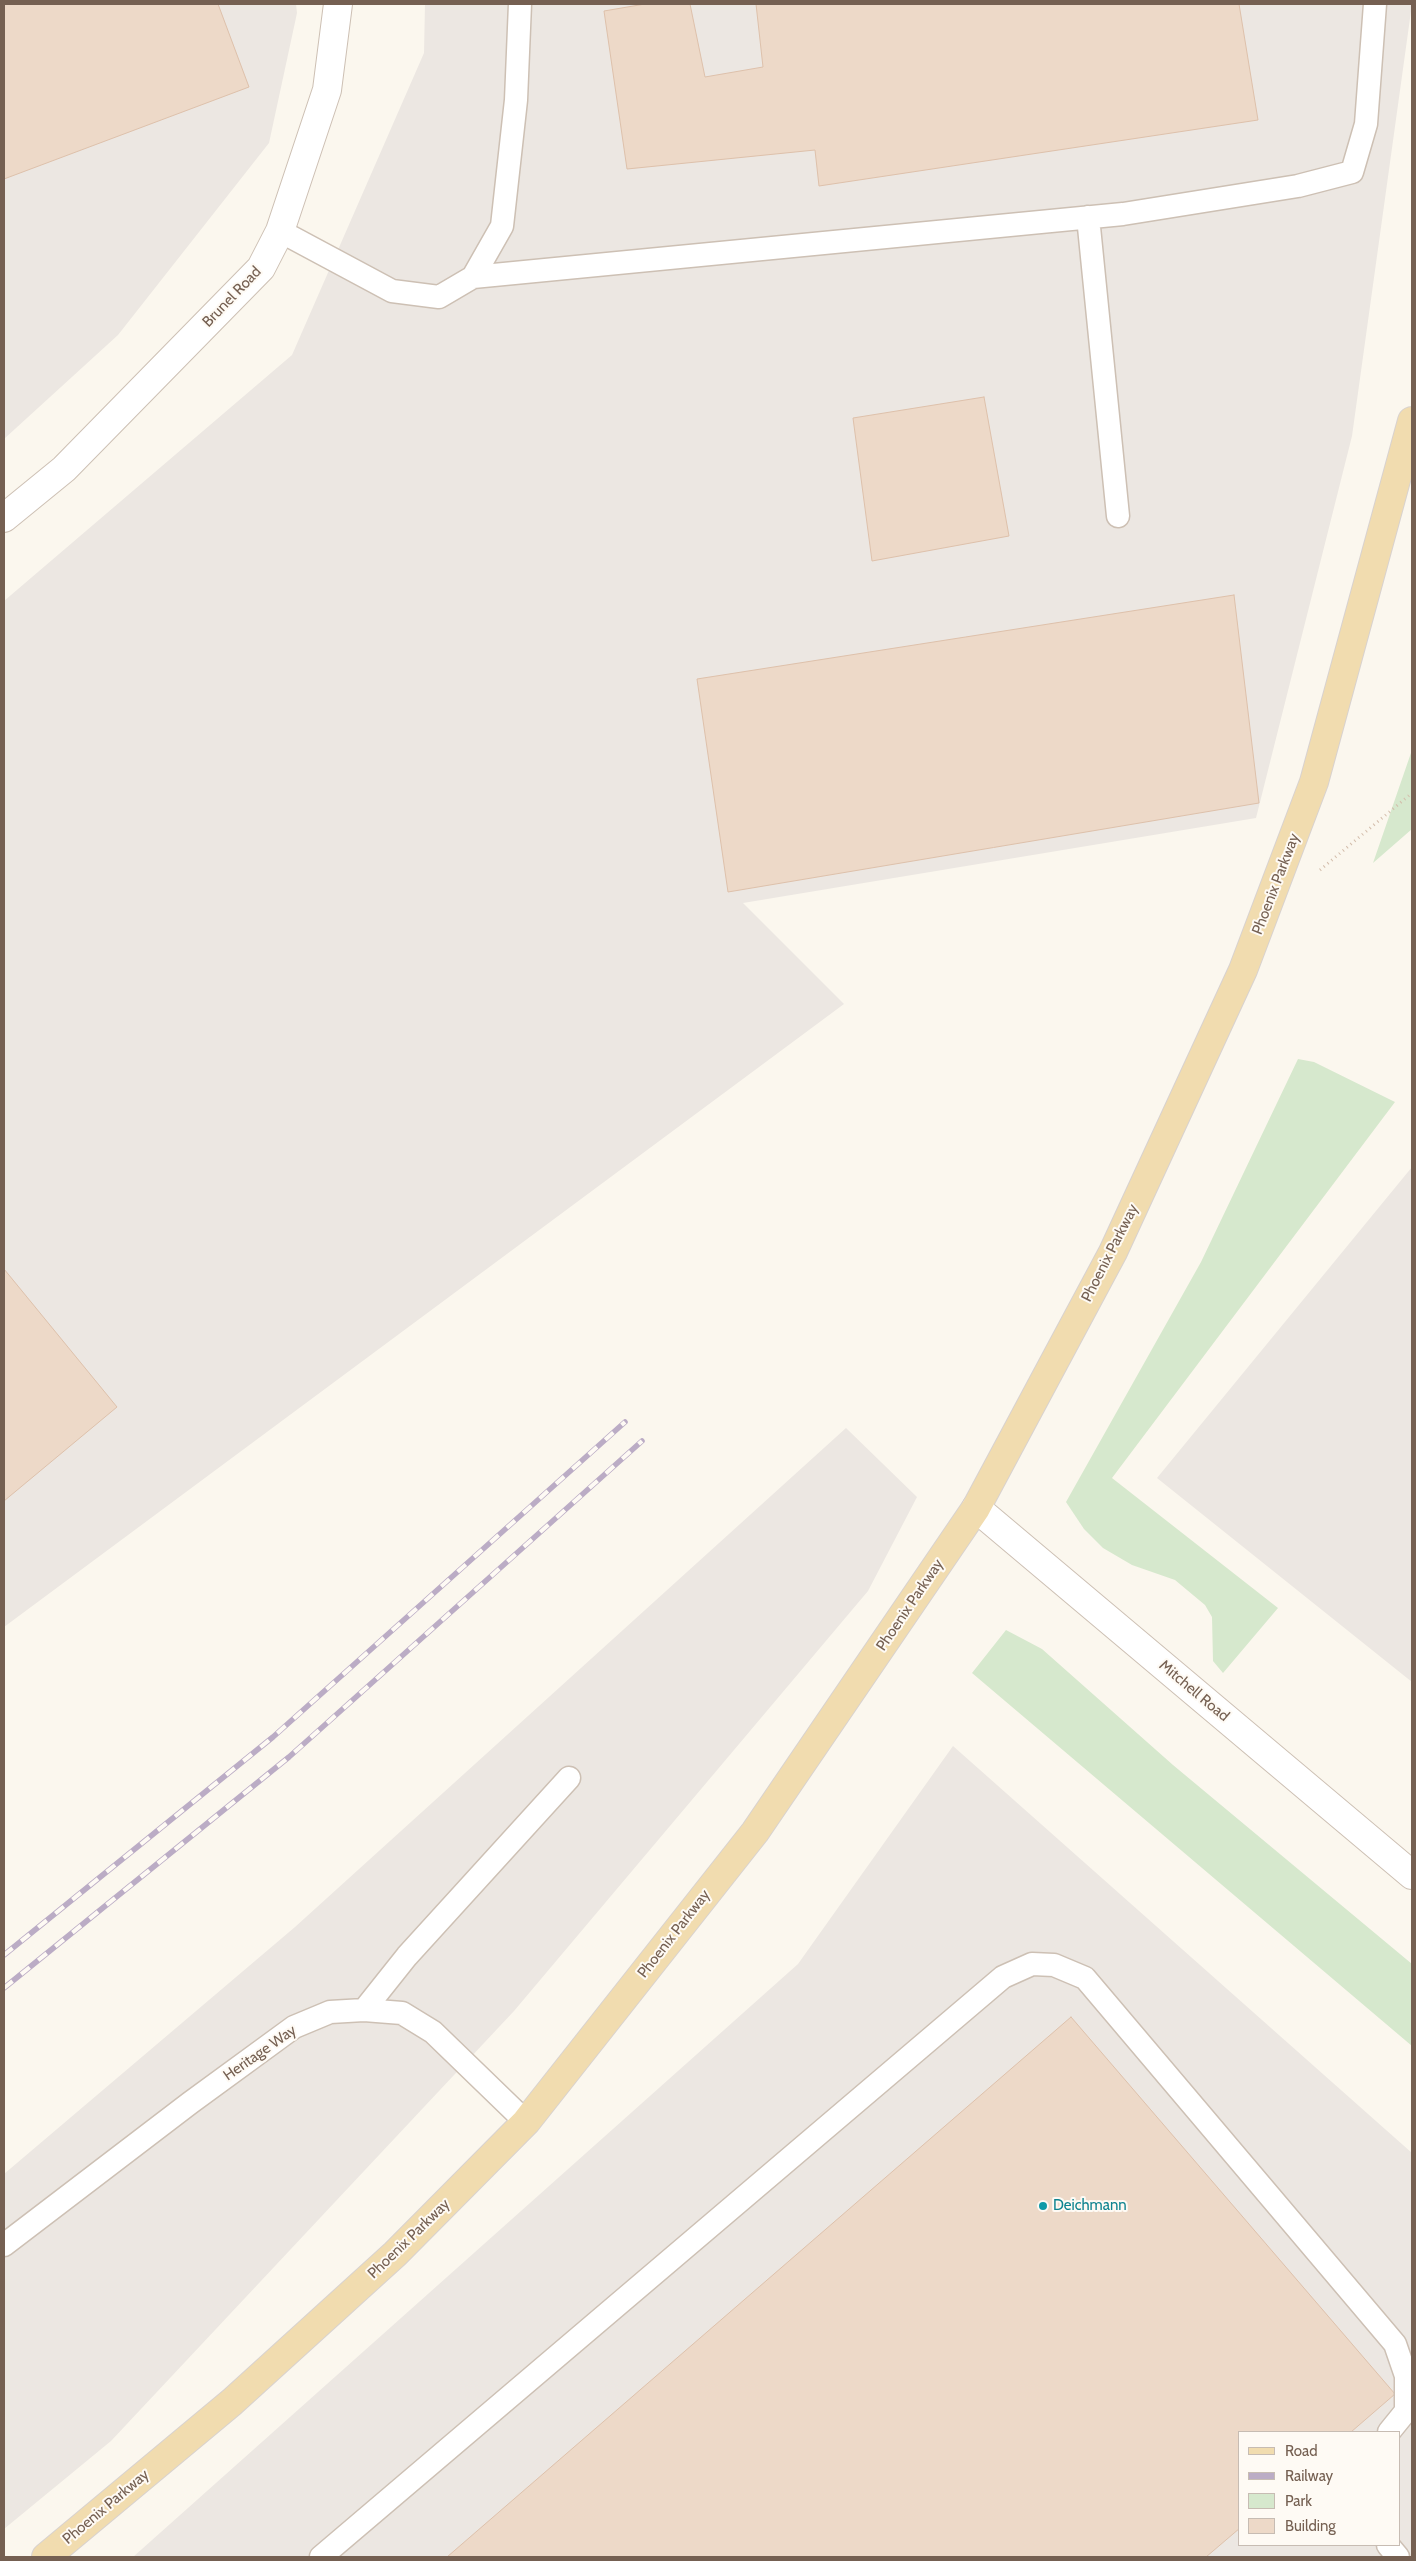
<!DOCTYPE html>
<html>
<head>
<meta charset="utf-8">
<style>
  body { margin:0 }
  #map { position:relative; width:1416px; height:2561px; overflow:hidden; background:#fbf7ee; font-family:Cabin,sans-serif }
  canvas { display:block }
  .frame { position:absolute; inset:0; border:5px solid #756052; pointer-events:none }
  .legend { position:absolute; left:1238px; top:2431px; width:162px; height:115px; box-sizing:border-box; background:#fefaf4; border:1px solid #c7bcb3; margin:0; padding:6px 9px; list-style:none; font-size:15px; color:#756052 }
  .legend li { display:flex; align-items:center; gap:10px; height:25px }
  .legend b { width:25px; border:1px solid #c7bcb3 }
</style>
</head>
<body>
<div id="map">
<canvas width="1416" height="2561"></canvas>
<div class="frame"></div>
<ul class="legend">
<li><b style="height:6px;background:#f1dcaf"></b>Road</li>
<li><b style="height:6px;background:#bbacc5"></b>Railway</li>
<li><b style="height:14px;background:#d6e8cd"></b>Park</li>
<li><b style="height:14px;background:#edd9c8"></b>Building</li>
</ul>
</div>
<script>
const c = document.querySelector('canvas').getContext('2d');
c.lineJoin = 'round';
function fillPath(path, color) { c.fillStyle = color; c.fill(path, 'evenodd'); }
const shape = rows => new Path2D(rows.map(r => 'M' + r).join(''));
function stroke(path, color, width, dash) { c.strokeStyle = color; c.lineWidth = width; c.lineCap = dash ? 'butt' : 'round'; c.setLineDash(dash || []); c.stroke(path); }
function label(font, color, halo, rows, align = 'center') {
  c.font = font + ' Cabin,sans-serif'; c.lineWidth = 4; c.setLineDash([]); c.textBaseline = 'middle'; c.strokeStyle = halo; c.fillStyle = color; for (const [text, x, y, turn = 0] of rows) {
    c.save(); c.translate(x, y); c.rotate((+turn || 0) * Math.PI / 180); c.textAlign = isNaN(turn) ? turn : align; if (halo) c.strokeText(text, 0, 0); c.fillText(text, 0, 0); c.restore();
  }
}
const industrial = shape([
  [4,4,296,4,297,13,269,143,118,335,4,439],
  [425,4,1412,4,1352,436,1256,818,743,903,844,1004,4,1627,4,601,292,355,424,53],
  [1412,1167,1412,1682,1157,1478],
  [846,1428,917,1497,868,1591,514,2011,111,2441,4,2529,4,2174,295,1927],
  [953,1746,1412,2153,1412,2557,133,2557,798,1964],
  [1240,2432,1400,2432,1400,2545,1240,2545]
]);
const green = shape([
  [1412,750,1412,829,1373,863],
  [1298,1059,1314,1062,1395,1102,1112,1478,1278,1608,1223,1673,1213,1661,1212,1617,1205,1605,1175,1580,1132,1565,1103,1548,1084,1529,1066,1502,1201,1262],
  [1006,1630,1042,1649,1173,1765,1412,1964,1412,2046,972,1673]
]);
const building = shape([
  [4,4,218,4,249,87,4,179,4,4],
  [645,4,690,4,705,77,763,67,756,4,1239,4,1258,120,819,186,815,150,627,169,604,11,645,4],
  [984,397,1009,536,872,561,853,418,984,397],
  [1234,595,1259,803,728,892,697,679,1234,595],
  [4,1269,117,1407,4,1501,4,1269],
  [1071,2017,1395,2394,1351,2432,1240,2432,1240,2528,1206,2557,447,2557,1071,2017]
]);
const path = shape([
  [1320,870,1412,793]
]);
const service = shape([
  [1088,217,1118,516],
  [280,231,392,291,439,297,473,277,502,226,516,100,520,4],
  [473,277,1123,214,1298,186,1352,172,1366,124,1375,4],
  [364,2010,407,1956,569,1778],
  [4,2245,190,2103,294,2027,330,2012,364,2010,402,2013,433,2032,526,2122],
  [1388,2545,1398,2557],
  [321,2557,1003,1977,1032,1964,1054,1965,1085,1978,1395,2344,1406,2376,1406,2411,1389,2432]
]);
const minor = shape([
  [4,518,64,469,261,268,280,231,327,90,338,4],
  [976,1508,1412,1875]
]);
const primary = shape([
  [46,2557,232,2402,395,2254,526,2122,755,1832,976,1508,1113,1252,1243,970,1314,782,1412,421]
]);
const rail = shape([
  [4,1955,273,1737,625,1422],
  [4,1988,289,1757,642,1441]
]);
const markers = [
  [1043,2206,5,"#0f9aa8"]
];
const streetNames = [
  ["Brunel Road",232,297,-46],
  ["Phoenix Parkway",1276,884,-69],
  ["Phoenix Parkway",1110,1253,-63],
  ["Phoenix Parkway",910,1605,-56],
  ["Mitchell Road",1194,1691,40],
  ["Phoenix Parkway",674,1934,-52],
  ["Heritage Way",260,2053,-35],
  ["Phoenix Parkway",409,2239,-44],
  ["Phoenix Parkway",106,2507,-40]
];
const cultureNames = [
  ["Deichmann",1053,2206]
];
fillPath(industrial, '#ece7e2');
fillPath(green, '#d6e8cd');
fillPath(building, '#edd9c8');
stroke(building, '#dec1ab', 1);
stroke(service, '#cdc0b4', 25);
stroke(minor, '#cdc0b4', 30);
stroke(primary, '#d8d2cf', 30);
stroke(path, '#d3bdab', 3, [1, 4]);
stroke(service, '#fff', 22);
stroke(minor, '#fff', 28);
stroke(primary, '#f1dcaf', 28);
stroke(rail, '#bbacc5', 5.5);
stroke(rail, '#fefaf4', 4, [11]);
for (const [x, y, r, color] of markers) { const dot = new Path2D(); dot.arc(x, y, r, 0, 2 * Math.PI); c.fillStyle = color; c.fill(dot); stroke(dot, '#fefaf4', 2); }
label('15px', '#756052', '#fefaf4', streetNames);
label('15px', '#0d838f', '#fefaf4', cultureNames, 'left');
</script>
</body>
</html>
